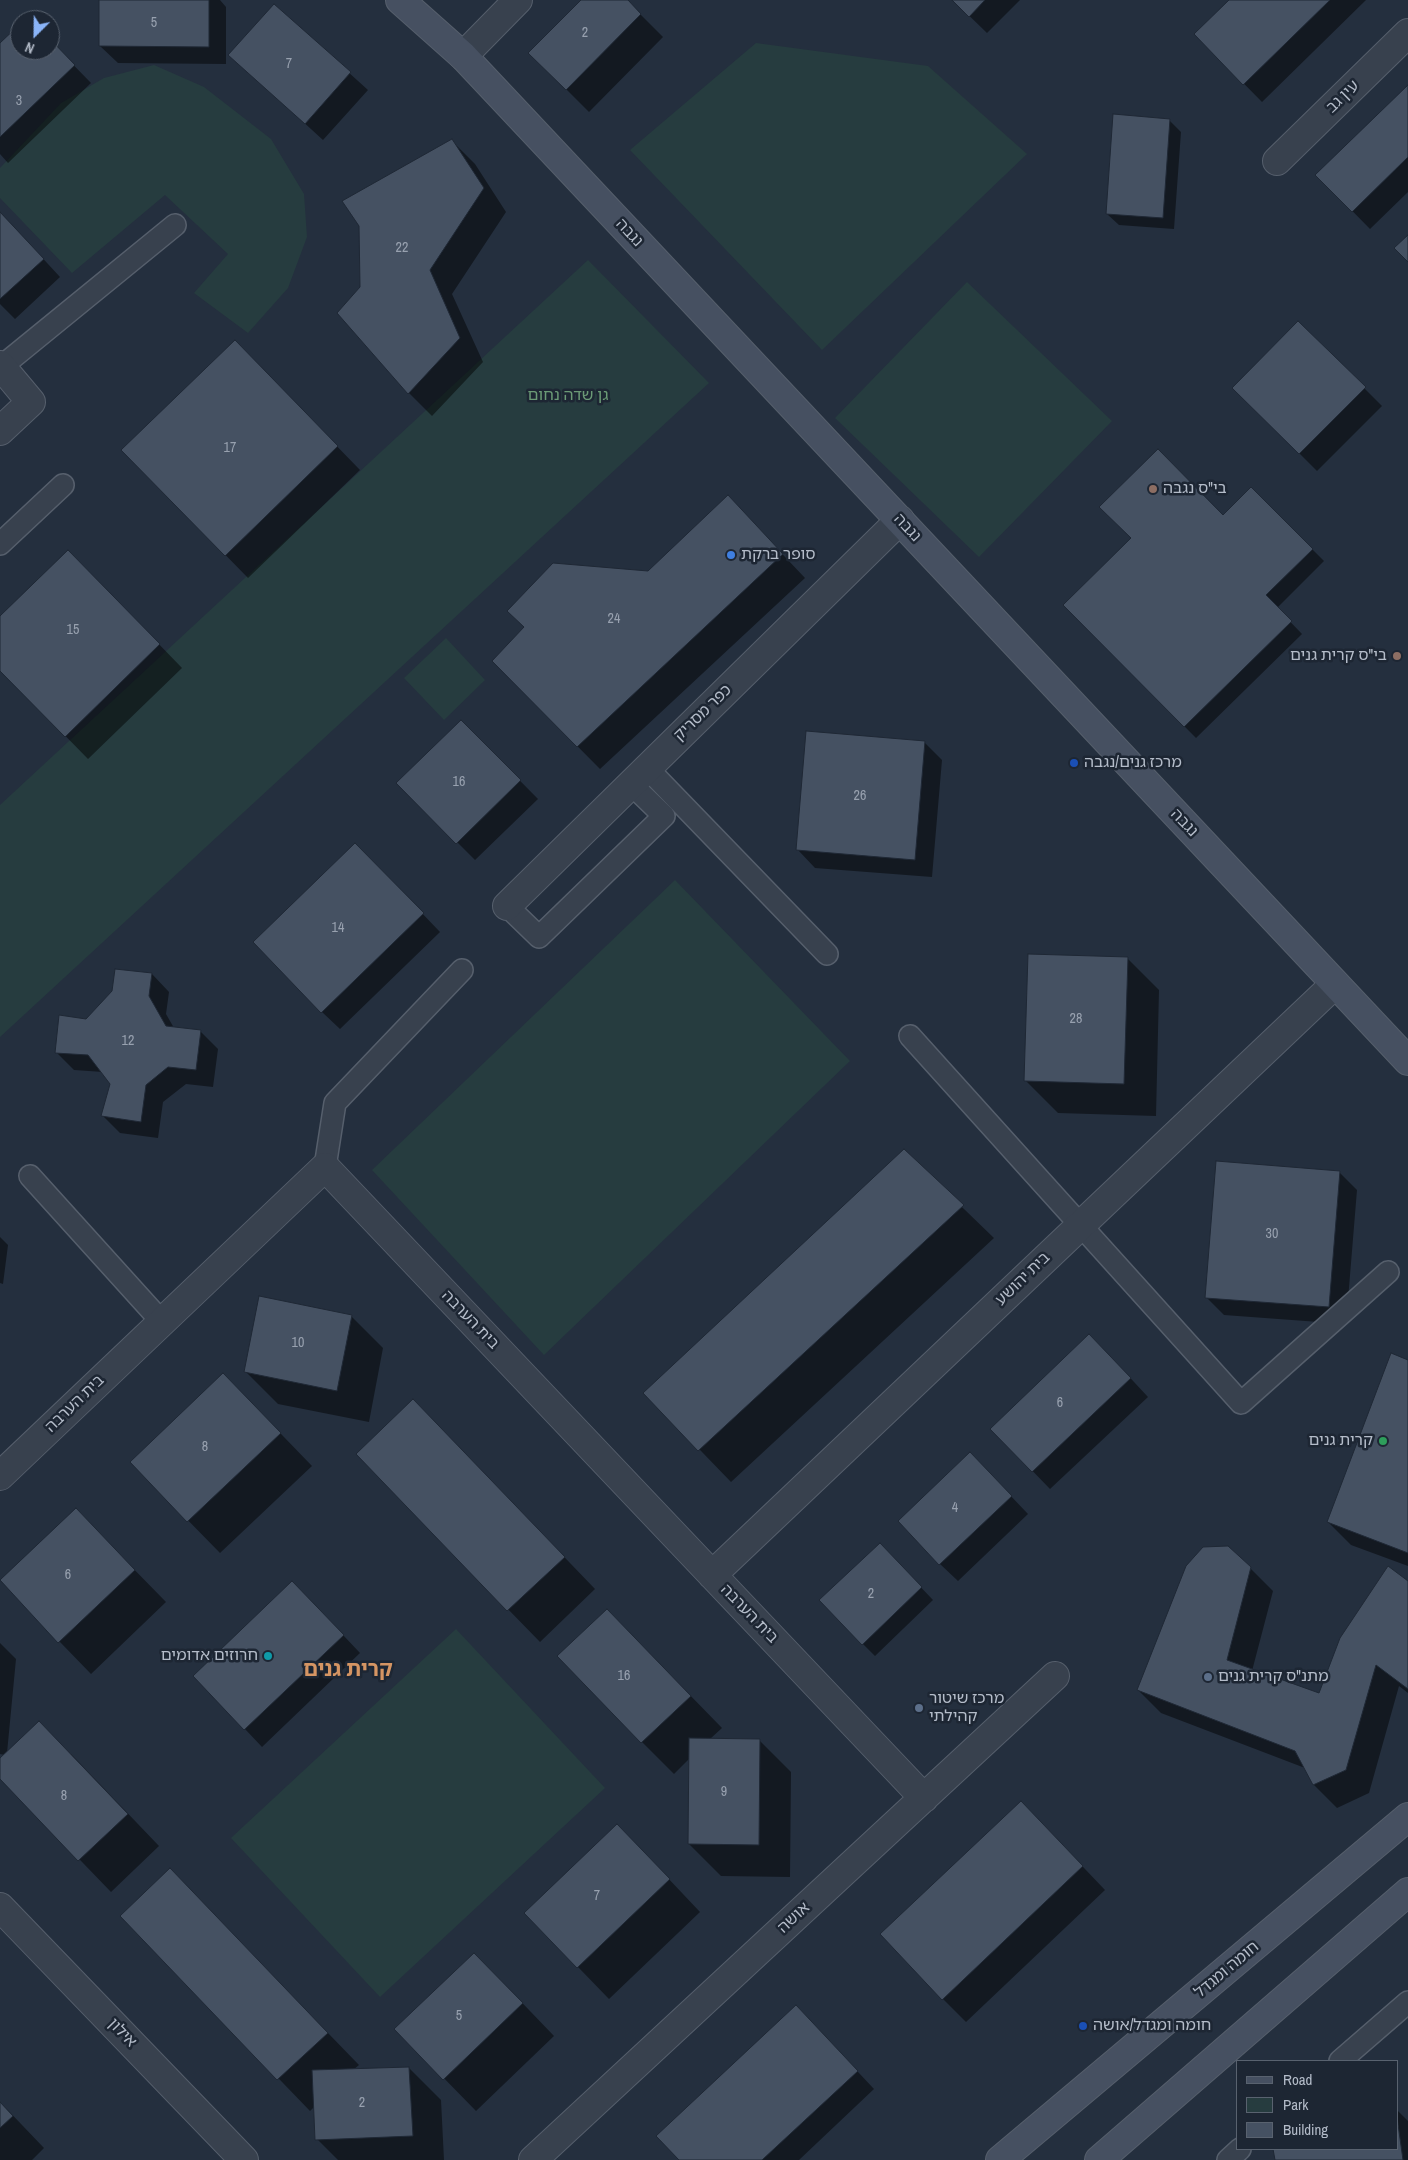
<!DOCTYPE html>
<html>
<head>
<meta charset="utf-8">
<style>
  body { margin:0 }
  #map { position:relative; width:1408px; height:2160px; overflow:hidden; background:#242f3e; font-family:"Archivo Narrow",sans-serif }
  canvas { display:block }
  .legend { position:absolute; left:1236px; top:2060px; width:162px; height:90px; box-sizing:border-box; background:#1d2633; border:1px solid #59626f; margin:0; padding:6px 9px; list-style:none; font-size:15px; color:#b4bcc9 }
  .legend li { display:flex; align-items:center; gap:10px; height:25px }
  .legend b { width:25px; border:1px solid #59626f }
  .north { position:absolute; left:10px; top:10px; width:50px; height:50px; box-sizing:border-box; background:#1d2633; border:1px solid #59626f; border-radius:50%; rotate:203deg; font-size:14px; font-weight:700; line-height:20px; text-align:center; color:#b4bcc9 }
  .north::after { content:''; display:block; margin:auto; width:18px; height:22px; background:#8ab4f8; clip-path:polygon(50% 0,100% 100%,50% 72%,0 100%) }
</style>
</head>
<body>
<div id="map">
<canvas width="1408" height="2160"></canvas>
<ul class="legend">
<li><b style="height:6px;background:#465061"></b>Road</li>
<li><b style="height:14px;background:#263c3f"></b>Park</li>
<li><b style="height:14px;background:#455162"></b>Building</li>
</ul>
<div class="north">N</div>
</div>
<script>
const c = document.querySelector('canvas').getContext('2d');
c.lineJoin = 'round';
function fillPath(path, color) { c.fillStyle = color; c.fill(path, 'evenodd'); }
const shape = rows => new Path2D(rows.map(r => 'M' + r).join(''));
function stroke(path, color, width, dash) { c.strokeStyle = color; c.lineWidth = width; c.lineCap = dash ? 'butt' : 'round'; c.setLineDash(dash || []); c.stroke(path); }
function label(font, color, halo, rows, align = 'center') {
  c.font = font + ' "Archivo Narrow","Noto Sans Hebrew",sans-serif'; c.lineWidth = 5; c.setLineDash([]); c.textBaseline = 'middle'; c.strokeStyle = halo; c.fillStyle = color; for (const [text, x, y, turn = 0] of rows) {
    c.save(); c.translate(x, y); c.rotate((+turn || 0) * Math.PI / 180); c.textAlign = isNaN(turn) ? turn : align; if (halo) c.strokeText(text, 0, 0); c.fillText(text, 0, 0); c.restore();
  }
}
const green = shape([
  [756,43,928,66,1027,154,822,350,630,150],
  [154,65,204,87,271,139,304,194,307,237,288,288,248,333,194,293,228,254,165,195,72,273,0,198,0,168,61,103,104,78],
  [588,260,709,383,0,1037,0,805],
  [967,282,1112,421,979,557,835,418],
  [446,638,485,680,444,720,404,678],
  [675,880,850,1061,544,1355,372,1170],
  [456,1629,605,1788,380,1997,231,1838]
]);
const shadow = shape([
  [100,0,220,0,226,7,226,64,118,63,100,46],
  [583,0,626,0,663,37,589,112,530,53],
  [953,0,1020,0,987,33],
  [1230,0,1366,0,1262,102,1195,34],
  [274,5,368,90,323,140,230,55],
  [20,25,20,50,50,50,50,41,91,83,8,163,0,154,0,45],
  [1408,86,1408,192,1370,229,1317,175],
  [1169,120,1181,132,1174,229,1119,225,1107,214],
  [452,141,475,164,506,212,452,294,483,362,432,416,409,393,339,313,362,288],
  [0,212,60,277,15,319,0,304],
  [1299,323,1382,406,1317,471,1234,388],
  [258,365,360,470,248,578,123,450],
  [1251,488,1324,561,1277,608,1302,634,1196,738,1064,605,1132,538,1223,516],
  [750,520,805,578,600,769,493,661,648,572],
  [91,574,182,668,88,759,0,669,0,618],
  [461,721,538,799,475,860,398,783],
  [924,742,942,760,932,877,815,868,798,850],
  [373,862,440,932,340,1029,322,1012],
  [1127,958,1159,990,1156,1116,1058,1113,1026,1081],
  [152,974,169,992,166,1014,174,1028,200,1031,218,1049,213,1087,186,1084,163,1102,158,1138,120,1133,103,1116,111,1083,103,1072,74,1070,56,1052,87,1020],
  [904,1151,994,1238,731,1482,645,1393],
  [1339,1172,1357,1190,1346,1324,1224,1315,1206,1297],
  [0,1237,8,1245,3,1284,0,1283],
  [351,1316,383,1348,369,1422,278,1404,246,1372],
  [1107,1353,1148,1397,1050,1489,992,1429],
  [1408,1361,1408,1566,1351,1545,1328,1522],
  [254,1406,312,1466,220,1553,131,1462],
  [445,1433,595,1589,540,1642,357,1454],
  [987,1471,1028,1514,958,1581,940,1564],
  [76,1510,166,1602,91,1674,1,1581],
  [891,1556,933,1600,875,1656,863,1644],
  [1250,1568,1273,1591,1252,1671,1320,1695,1408,1582,1408,1693,1399,1686,1369,1793,1337,1808,1314,1785,1305,1768,1161,1713,1138,1690],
  [310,1600,360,1653,262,1747,245,1729],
  [607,1610,722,1728,710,1739,759,1740,791,1772,790,1877,721,1876,689,1844,690,1758,674,1774,642,1742],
  [0,1643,16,1659,7,1753,71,1754,159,1846,111,1892,0,1777,0,1760,5,1755,0,1754],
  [1044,1826,1105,1890,966,2022,943,1999],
  [649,1858,700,1912,609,1999,578,1967],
  [170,1870,359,2065,353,2070,409,2068,441,2100,444,2160,338,2160,317,2139,315,2106,310,2111,122,1916],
  [506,1986,554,2036,476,2111,396,2029],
  [813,2024,874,2089,799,2160,681,2160],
  [0,2102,44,2148,32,2160,0,2160],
  [1397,2110,1408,2121,1408,2160,1276,2160,1274,2149,1397,2149]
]);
const building = shape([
  [99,0,209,0,209,47,99,46,99,0],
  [581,0,628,0,641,14,566,90,528,53,581,0],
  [952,0,985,0,969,17,952,0],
  [1229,0,1330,0,1243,85,1194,34,1229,0],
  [274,4,351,72,305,124,228,55,274,4],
  [20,24,20,50,50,50,50,39,75,65,0,137,0,43,20,24],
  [1408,85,1408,157,1352,212,1315,175,1408,85],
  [1113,114,1170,119,1163,218,1106,214,1113,114],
  [452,139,484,188,430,270,460,338,408,394,337,313,360,287,359,226,342,201,452,139],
  [0,212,44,259,0,299,0,212],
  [1408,235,1408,262,1394,248,1408,235],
  [1298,321,1366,387,1299,454,1232,388,1298,321],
  [235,340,338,446,225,556,121,450,235,340],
  [1158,449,1223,515,1251,487,1313,549,1266,595,1292,621,1184,727,1063,605,1131,538,1099,507,1158,449],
  [728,495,783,554,577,747,492,661,524,627,507,611,553,563,648,571,728,495],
  [68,550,160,644,65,737,0,671,0,616,68,550],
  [461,720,521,780,456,844,396,783,461,720],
  [806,731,925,741,915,860,796,850,806,731],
  [355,843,424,913,321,1013,253,942,355,843],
  [1028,954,1128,957,1124,1084,1024,1081,1028,954],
  [115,969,152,973,149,996,166,1026,201,1030,196,1070,168,1067,146,1085,141,1122,101,1116,110,1084,88,1055,55,1053,59,1015,86,1019,112,991,115,969],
  [904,1149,964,1205,698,1451,643,1393,904,1149],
  [1216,1161,1340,1171,1329,1307,1205,1298,1216,1161],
  [259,1296,352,1315,337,1391,244,1372,259,1296],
  [1089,1334,1131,1378,1032,1472,990,1429,1089,1334],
  [1391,1353,1408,1360,1408,1553,1327,1522,1391,1353],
  [223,1373,281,1433,187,1522,130,1462,223,1373],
  [413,1399,565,1557,507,1611,356,1454,413,1399],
  [970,1452,1012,1496,939,1565,898,1521,970,1452],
  [76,1508,135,1570,58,1643,0,1580,76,1508],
  [880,1543,922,1587,862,1645,819,1600,880,1543],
  [1228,1546,1251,1567,1227,1660,1319,1693,1340,1638,1388,1566,1408,1581,1408,1689,1376,1665,1346,1770,1313,1785,1295,1751,1137,1690,1186,1566,1203,1547,1228,1546],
  [292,1581,344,1635,244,1730,193,1676,292,1581],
  [607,1609,691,1696,641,1743,557,1656,607,1609],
  [39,1721,128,1814,78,1861,0,1779,0,1758,39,1721],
  [689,1738,760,1739,759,1845,688,1844,689,1738],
  [1021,1801,1083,1866,942,2000,880,1934,1021,1801],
  [617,1824,670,1879,577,1968,524,1913,617,1824],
  [170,1868,328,2033,277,2080,120,1916,170,1868],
  [474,1953,523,2003,443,2080,394,2029,474,1953],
  [796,2005,858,2071,762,2160,679,2160,656,2136,796,2005],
  [409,2067,413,2136,315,2140,312,2070,409,2067],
  [0,2102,13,2116,0,2128,0,2102],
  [1397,2117,1403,2160,1275,2160,1273,2149,1397,2149,1397,2117]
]);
const lane = shape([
  [1,367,175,225],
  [0,544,63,485],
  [647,768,827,954],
  [507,906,539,937,664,816,631,784],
  [910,1036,1241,1403,1388,1272],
  [325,1167,335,1103,462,970],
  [30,1176,162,1322],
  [1340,2061,1408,2002],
  [1228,2160,1240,2149]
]);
const street = shape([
  [463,56,518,0],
  [1277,161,1408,33],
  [0,365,31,402,0,431],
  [507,906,900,520],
  [0,1476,325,1167,924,1798],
  [712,1575,1335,984],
  [0,1907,244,2160],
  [533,2160,1055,1676]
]);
const secondary = shape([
  [400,0,463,56,1408,1061],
  [1000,2160,1408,1817],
  [1099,2160,1408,1892]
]);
const markers = [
  [1153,489,5,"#8d6e63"],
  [731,555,5,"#3f7fe0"],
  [1397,656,5,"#8d6e63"],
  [1074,763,5,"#1a4fb4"],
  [1383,1441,5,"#2e9e5b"],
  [268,1656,5,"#0f9aa8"],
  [1208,1677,5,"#5c6f8a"],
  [919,1708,5,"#5c6f8a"],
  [1083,2026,5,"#1a4fb4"]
];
const numberNames = [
  ["5",154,23],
  ["2",585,33],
  ["7",289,64],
  ["3",19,101],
  ["22",402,248],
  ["17",230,448],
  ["24",614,619],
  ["15",73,630],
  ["16",459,782],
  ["26",860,796],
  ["14",338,928],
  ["28",1076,1019],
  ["12",128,1041],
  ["30",1272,1234],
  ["10",298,1343],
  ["6",1060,1403],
  ["8",205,1447],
  ["4",955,1508],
  ["6",68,1575],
  ["2",871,1594],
  ["16",624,1676],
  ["9",724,1792],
  ["8",64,1796],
  ["7",597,1896],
  ["5",459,2016],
  ["2",362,2103]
];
const streetNames = [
  ["עין גב",1343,97,-44],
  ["נגבה",629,233,47],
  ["נגבה",907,528,47],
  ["כפר מסריק",703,713,-44],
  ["נגבה",1184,823,46],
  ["בית יהושע",1023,1279,-44],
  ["בית הערבה",470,1320,46],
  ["בית הערבה",75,1404,-44],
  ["בית הערבה",749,1614,46],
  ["אושה",794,1918,-43],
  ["חומה ומגדל",1227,1970,-40],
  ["אילון",122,2033,46]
];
const parkNames = [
  ["גן שדה נחום",568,396]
];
const poiNames = [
  ["בי\"ס נגבה",1163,489],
  ["סופר ברקת",741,555],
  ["בי\"ס קרית גנים",1387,656,"right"],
  ["מרכז גנים/נגבה",1084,763],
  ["קרית גנים",1373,1441,"right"],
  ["חרוזים אדומים",258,1656,"right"],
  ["מתנ\"ס קרית גנים",1218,1677],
  ["מרכז שיטור",929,1699],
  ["קהילתי",929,1717],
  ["חומה ומגדל/אושה",1093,2026]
];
const districtNames = [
  ["קרית גנים",348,1670]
];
fillPath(green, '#263c3f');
fillPath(shadow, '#0007');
fillPath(building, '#455162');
stroke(building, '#1f2835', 1);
stroke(lane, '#565f6c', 24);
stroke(street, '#565f6c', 30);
stroke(secondary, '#565f6c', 30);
stroke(lane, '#38414e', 21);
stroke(street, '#38414e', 28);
stroke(secondary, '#465061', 28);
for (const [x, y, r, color] of markers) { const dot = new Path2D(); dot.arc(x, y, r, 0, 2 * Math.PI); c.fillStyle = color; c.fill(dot); stroke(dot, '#1d2633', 2); }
label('14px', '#98a1af', null, numberNames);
label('16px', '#b4bcc9', '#1d2633', streetNames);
label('16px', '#6b9a76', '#1d2633', parkNames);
label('16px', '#b4bcc9', '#1d2633', poiNames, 'left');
label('bold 21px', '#d59563', '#1d2633', districtNames);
</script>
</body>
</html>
